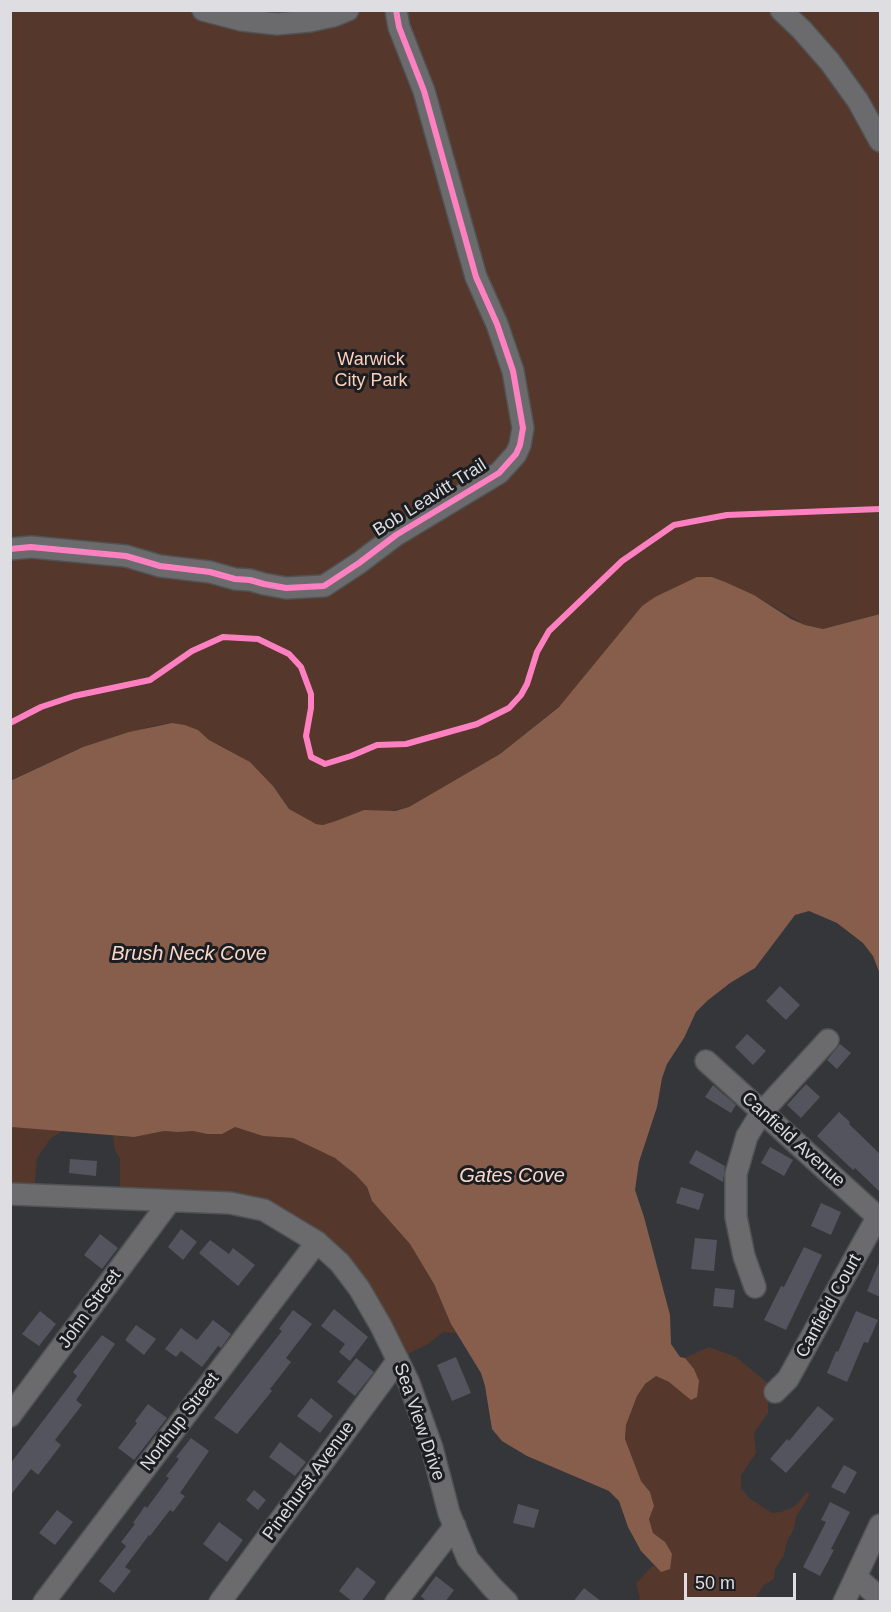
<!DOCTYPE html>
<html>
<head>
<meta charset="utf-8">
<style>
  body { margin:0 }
  #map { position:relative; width:891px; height:1612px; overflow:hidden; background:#35363a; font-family:Arial,sans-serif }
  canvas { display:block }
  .frame { position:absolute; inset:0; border:12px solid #dedee2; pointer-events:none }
  .scale { position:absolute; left:684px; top:1573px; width:112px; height:27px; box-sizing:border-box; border:3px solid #dedee2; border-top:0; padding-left:8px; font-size:18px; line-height:21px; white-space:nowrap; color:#dedee2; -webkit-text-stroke:4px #1c1d20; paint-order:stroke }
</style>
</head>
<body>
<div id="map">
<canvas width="891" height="1612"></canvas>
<div class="frame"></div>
<div class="scale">50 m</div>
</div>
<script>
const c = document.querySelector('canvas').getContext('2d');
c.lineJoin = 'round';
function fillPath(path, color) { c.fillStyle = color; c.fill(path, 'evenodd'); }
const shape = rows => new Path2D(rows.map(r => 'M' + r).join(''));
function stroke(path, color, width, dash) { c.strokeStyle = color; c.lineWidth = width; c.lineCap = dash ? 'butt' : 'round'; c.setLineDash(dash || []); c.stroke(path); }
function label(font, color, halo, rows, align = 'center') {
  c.font = font + ' Arial,sans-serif'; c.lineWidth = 6; c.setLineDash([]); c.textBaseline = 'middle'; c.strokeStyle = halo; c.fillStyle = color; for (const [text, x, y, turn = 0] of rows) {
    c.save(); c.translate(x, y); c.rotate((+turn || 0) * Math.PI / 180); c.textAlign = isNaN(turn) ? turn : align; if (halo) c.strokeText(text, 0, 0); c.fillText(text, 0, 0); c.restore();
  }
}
const green = shape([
  [11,11,880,11,880,614,823,629,805,625,754,595,712,577,642,606,569,698,500,754,409,807,323,825,316,824,307,821,289,809,273,786,250,762,209,740,198,730,185,725,172,723,157,725,113,737,83,747,11,780],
  [11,1127,63,1131,51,1138,37,1158,34,1195,11,1195],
  [235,1127,263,1136,293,1138,335,1158,356,1175,367,1187,372,1201,410,1244,434,1284,456,1333,443,1332,428,1344,399,1358,361,1291,266,1211,120,1197,120,1159,115,1150,113,1136,134,1137,164,1131,178,1132,193,1131,207,1134],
  [709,1347,736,1357,776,1390,768,1401,768,1413,754,1433,756,1453,741,1475,741,1488,749,1498,772,1513,781,1512,795,1506,808,1491,809,1496,796,1517,794,1529,787,1541,784,1555,775,1569,774,1579,764,1585,753,1601,638,1601,640,1598,636,1584,653,1565,661,1572,665,1542,653,1533,649,1519,654,1506,650,1492,641,1481,625,1439,626,1425,637,1396,645,1384,656,1376,669,1382,691,1399,694,1369,685,1358]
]);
const water = shape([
  [697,577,712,577,725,582,754,595,791,619,805,625,823,629,880,614,880,974,873,956,863,943,837,923,809,911,795,915,755,968,730,983,707,1001,696,1012,684,1038,667,1064,662,1078,657,1107,639,1162,635,1190,644,1217,670,1315,671,1344,680,1357,685,1358,694,1369,699,1381,697,1397,691,1400,669,1382,656,1376,645,1384,637,1396,626,1425,625,1439,641,1481,650,1492,654,1506,649,1519,653,1533,665,1542,672,1554,670,1569,661,1572,641,1551,628,1527,619,1501,609,1491,527,1456,502,1441,492,1429,485,1386,481,1373,451,1324,434,1284,410,1244,372,1201,367,1187,356,1175,335,1158,293,1138,263,1136,235,1127,222,1134,207,1134,193,1131,178,1132,164,1131,134,1137,11,1127,10,781,83,747,129,732,172,723,185,725,198,730,209,740,250,762,273,786,289,809,316,824,323,825,336,821,364,810,395,811,409,807,500,754,559,707,642,606,655,597]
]);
const building = shape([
  [780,986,800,1005,786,1020,766,1001],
  [747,1034,766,1051,753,1065,735,1047],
  [840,1044,851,1053,837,1069,827,1060],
  [806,1084,820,1097,801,1118,787,1105],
  [713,1085,736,1105,731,1113,705,1097],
  [839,1112,850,1122,849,1124,880,1154,880,1192,855,1168,853,1170,817,1136],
  [770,1147,793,1160,784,1176,761,1163],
  [696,1150,725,1166,723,1182,689,1163],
  [70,1159,97,1161,96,1176,69,1173],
  [681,1187,704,1194,699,1210,676,1203],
  [821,1203,841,1212,831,1235,811,1226],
  [181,1229,197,1242,183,1260,168,1247],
  [100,1234,118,1248,102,1269,84,1255],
  [695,1238,717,1240,714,1271,691,1269],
  [210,1240,229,1254,233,1248,255,1265,238,1286,199,1253],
  [804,1247,822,1255,786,1330,764,1320,781,1286,784,1287],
  [880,1260,880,1297,867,1291],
  [715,1288,735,1290,733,1308,713,1306],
  [334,1309,368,1337,350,1361,339,1352,345,1344,321,1326],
  [293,1310,312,1324,286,1358,291,1362,270,1389,272,1391,237,1434,214,1418,282,1331,279,1329],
  [40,1311,56,1324,39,1346,22,1334],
  [856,1311,878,1320,868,1343,864,1342,847,1382,827,1373,836,1351,838,1352],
  [213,1320,231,1334,221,1348,218,1346,202,1367,181,1351,176,1357,165,1349,181,1328,197,1340],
  [136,1325,156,1339,144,1355,125,1340],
  [102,1335,115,1344,76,1400,82,1405,55,1440,61,1445,38,1475,31,1469,10,1496,10,1464,77,1376,73,1372],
  [456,1357,471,1393,452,1401,437,1365],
  [356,1358,374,1372,355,1396,337,1382],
  [311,1398,333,1416,320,1433,297,1416],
  [148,1404,167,1418,134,1460,118,1448,137,1423,135,1421],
  [818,1406,834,1419,786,1473,770,1459,787,1439,789,1441],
  [191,1438,209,1451,180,1493,185,1496,173,1512,170,1510,150,1536,149,1535,125,1567,131,1571,114,1593,99,1581,126,1546,121,1542,135,1524,133,1523,145,1506,147,1508,169,1478,166,1476,179,1459,176,1457],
  [280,1442,306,1462,295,1476,269,1457],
  [844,1465,857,1472,845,1494,831,1487],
  [254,1490,266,1500,258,1510,246,1500],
  [830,1502,850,1512,831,1549,834,1550,820,1576,803,1567,826,1522,821,1520],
  [518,1504,539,1510,534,1528,513,1523],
  [57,1510,73,1522,55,1545,39,1533],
  [219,1522,243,1540,227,1562,203,1544],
  [357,1567,376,1582,361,1602,353,1602,339,1591],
  [436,1576,454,1590,445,1602,427,1602,421,1596],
  [584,1588,602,1602,573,1602]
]);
const minor = shape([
  [203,10,241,20,277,24,310,21,333,16,348,10],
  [781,10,802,30,830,62,858,101,880,141],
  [10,549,31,547,126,556,160,566,210,572,235,579,250,580,264,584,286,588,324,586,359,563,396,535,499,473,516,454,520,445,523,428,513,371,497,324,476,277,424,91,399,27,396,10],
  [706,1061,880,1219],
  [10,1194,230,1203,264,1210,317,1242,340,1263,359,1288,381,1326,409,1383,432,1448,449,1513,468,1559,492,1587,507,1602],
  [755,1287,744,1256,736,1217,736,1174,747,1136,762,1112,828,1040],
  [775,1392,788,1379,878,1216],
  [10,1416,170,1201],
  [856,1577,880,1598],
  [44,1602,317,1242],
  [220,1602,398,1360],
  [396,1602,455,1526],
  [844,1602,880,1525]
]);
const cycleway = shape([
  [10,549,31,547,126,556,160,566,210,572,235,579,250,580,264,584,286,588,324,586,359,563,396,535,499,473,516,454,520,445,523,428,513,371,497,324,476,277,424,91,399,27,396,10],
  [10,723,41,707,74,696,150,680,192,651,223,637,258,639,289,654,301,667,311,694,311,708,306,736,311,757,325,764,351,756,377,745,406,744,477,724,509,708,521,695,527,684,537,652,549,631,622,561,674,525,727,515,880,509]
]);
const parkNames = [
  ["Warwick",371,360],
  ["City Park",371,381]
];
const streetNames = [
  ["Bob Leavitt Trail",430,498,-32],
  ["Canfield Avenue",793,1140,42],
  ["Canfield Court",829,1306,-61],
  ["John Street",90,1309,-54],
  ["Northup Street",180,1422,-53],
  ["Sea View Drive",419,1422,71],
  ["Pinehurst Avenue",309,1481,-54]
];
const waterNames = [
  ["Brush Neck Cove",189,954],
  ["Gates Cove",512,1176]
];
fillPath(green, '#55382b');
fillPath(water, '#875e4c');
fillPath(building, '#53545d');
stroke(minor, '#515254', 24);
stroke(minor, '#6b6b6d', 21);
stroke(cycleway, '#ff80c0', 6);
label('18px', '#fdd0bd', '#1c1d20', parkNames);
label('18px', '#dedee2', '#1c1d20', streetNames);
label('italic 20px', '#f6d7ca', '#1c1d20', waterNames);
</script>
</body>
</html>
